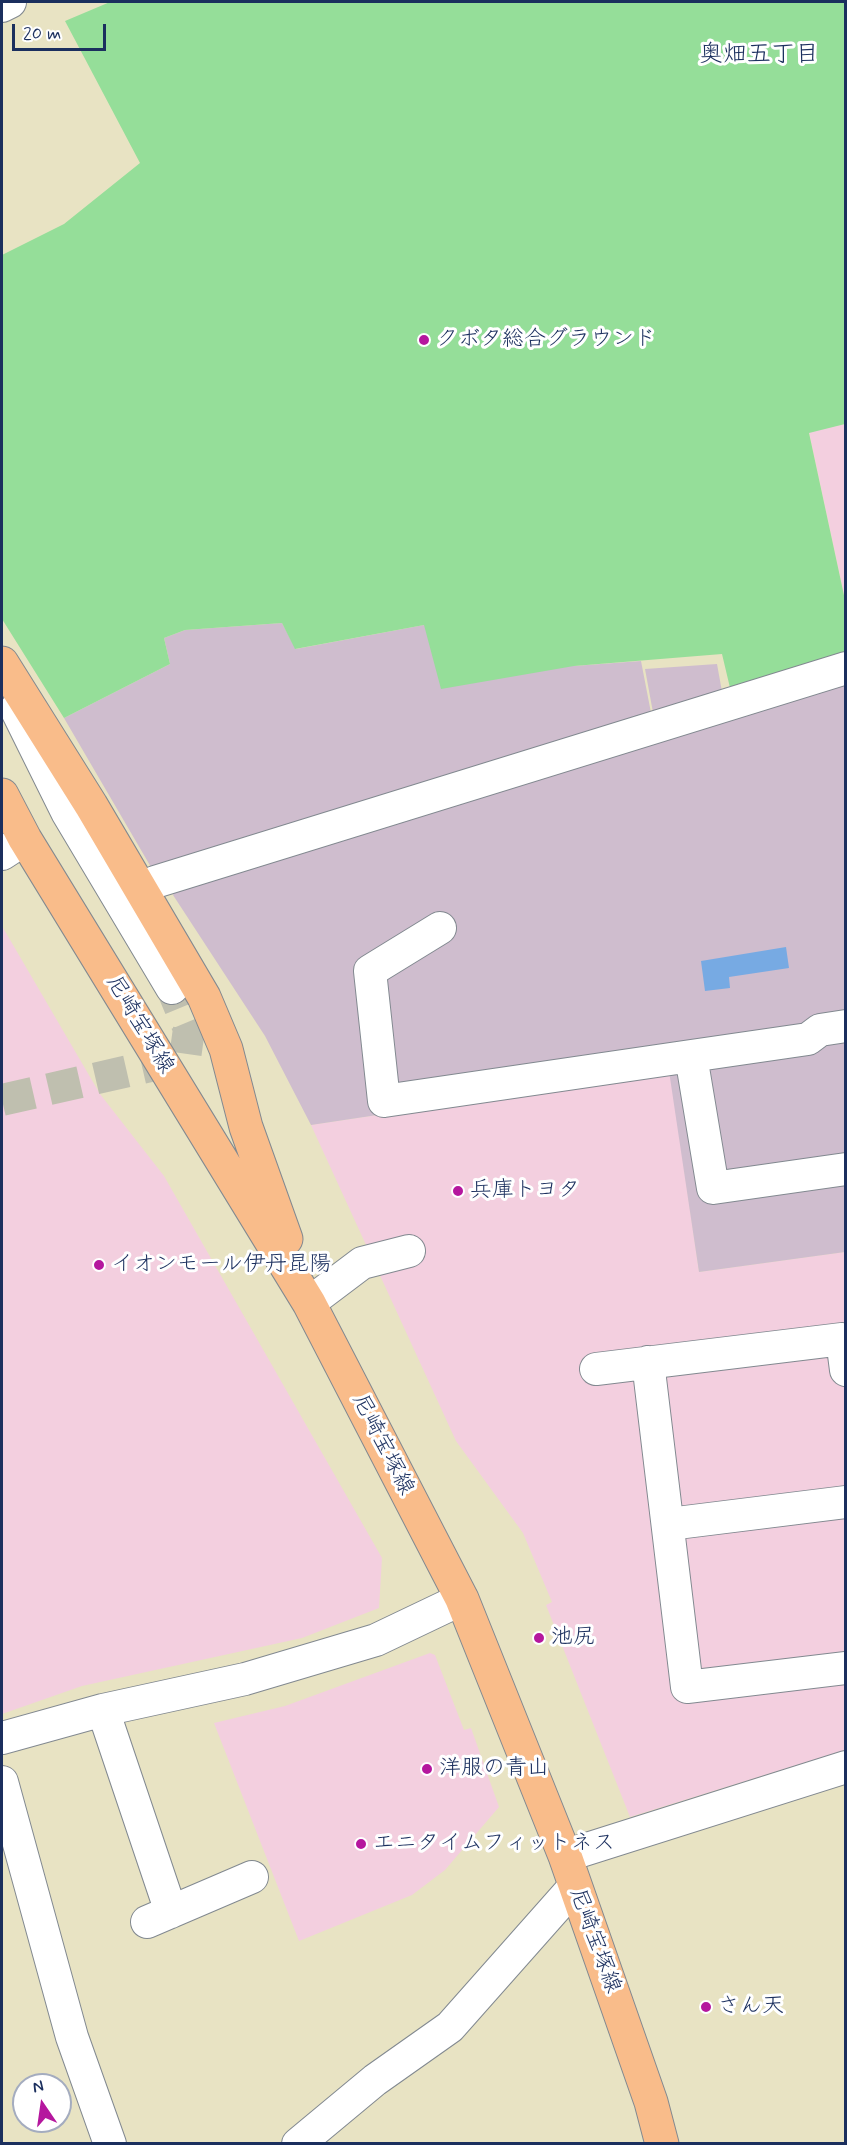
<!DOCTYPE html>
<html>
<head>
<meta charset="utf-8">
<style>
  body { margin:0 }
  #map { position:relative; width:847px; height:2145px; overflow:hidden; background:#e8e3c3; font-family:Mynerve,sans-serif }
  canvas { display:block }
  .frame { position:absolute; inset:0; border:3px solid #1b2f5e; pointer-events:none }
  .north { position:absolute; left:12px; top:2073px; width:60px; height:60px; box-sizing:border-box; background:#fff; border:2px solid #a4acbf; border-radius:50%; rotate:347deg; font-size:16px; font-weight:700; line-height:24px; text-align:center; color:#1b2f5e }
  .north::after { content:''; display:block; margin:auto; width:21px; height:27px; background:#b5179e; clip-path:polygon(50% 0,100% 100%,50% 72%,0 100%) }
  .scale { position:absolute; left:12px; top:24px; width:94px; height:27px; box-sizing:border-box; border:3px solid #1b2f5e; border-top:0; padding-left:8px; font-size:18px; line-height:21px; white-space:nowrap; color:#1b2f5e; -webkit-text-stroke:4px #fff; paint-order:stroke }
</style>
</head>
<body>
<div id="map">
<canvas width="847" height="2145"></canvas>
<div class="frame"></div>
<div class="north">N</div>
<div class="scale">20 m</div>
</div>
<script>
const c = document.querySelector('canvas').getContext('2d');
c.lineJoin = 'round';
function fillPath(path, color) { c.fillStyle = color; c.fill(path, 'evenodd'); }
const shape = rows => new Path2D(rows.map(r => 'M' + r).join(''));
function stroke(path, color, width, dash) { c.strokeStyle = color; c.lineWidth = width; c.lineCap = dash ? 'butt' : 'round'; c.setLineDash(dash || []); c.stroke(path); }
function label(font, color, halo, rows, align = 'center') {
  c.font = font + ' Mynerve,"Klee One",sans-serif'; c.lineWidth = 6; c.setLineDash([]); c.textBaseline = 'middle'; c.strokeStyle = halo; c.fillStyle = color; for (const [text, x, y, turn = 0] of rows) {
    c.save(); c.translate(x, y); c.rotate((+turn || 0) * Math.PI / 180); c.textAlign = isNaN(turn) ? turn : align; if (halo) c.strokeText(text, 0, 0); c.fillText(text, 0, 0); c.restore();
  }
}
const built = shape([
  [845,424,845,599,809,432],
  [2,926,100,1094,164,1176,382,1558,379,1608,302,1638,82,1686,2,1714],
  [670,1071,699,1272,845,1252,845,1750,630,1817,546,1605,552,1602,523,1533,456,1441,311,1125],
  [430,1653,435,1655,464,1730,471,1728,499,1807,445,1870,412,1895,299,1941,214,1723,285,1706]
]);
const industrial = shape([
  [282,623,296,649,424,625,574,666,641,661,652,718,155,874,64,718,170,664,164,638,185,630],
  [717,664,723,697,654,718,645,669],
  [845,677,845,1252,699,1272,669,1071,311,1125,265,1036,173,895,179,883]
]);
const green = shape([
  [110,2,845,2,845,424,809,433,845,600,845,660,731,692,722,654,574,666,441,689,424,625,295,649,282,623,185,630,164,638,170,664,64,718,2,619,2,255,64,224,140,163,65,21]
]);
const water = shape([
  [786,947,789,968,729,977,730,988,705,991,701,961]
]);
const minorTunnel = shape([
  [2,1100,185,1058,189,1029,172,988]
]);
const minor = shape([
  [2,6,10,2],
  [16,709,67,812,172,988],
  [2,854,25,839],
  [141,890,155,882,846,668],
  [440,928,370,971,384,1101,691,1056,713,1188,846,1169],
  [691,1056,808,1039,820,1030,846,1026],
  [309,1303,362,1263,409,1251],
  [648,1362,687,1687,846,1668],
  [596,1369,842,1339,846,1370],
  [669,1524,846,1502],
  [103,1710,171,1912],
  [2,1738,103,1710,245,1679,376,1640,462,1599],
  [2,1782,72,2037,110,2144],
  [565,1856,846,1767],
  [147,1922,252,1877],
  [298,2144,375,2080,450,2027,574,1887]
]);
const major = shape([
  [2,663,91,805,204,997,226,1049,246,1127,286,1239],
  [2,795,25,839,309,1303,462,1599,565,1856,651,2102,662,2144]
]);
const markers = [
  [424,340,6,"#b5179e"],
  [458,1191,6,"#b5179e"],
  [99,1265,6,"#b5179e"],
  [539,1638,6,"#b5179e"],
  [427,1769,6,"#b5179e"],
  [361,1844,6,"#b5179e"],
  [706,2007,6,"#b5179e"]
];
const poiNames = [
  ["クボタ総合グラウンド",436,340],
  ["兵庫トヨタ",470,1191],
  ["イオンモール伊丹昆陽",111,1265],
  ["池尻",551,1638],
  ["洋服の青山",439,1769],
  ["エニタイムフィットネス",373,1844],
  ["さん天",718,2007]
];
const streetNames = [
  ["尼崎宝塚線",139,1025,59],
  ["尼崎宝塚線",382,1445,63],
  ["尼崎宝塚線",594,1941,70]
];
const neighbourhoodNames = [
  ["奥畑五丁目",759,56]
];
fillPath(built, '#f3cfdf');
fillPath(industrial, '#cfbdce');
fillPath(green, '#95de99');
fillPath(water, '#77aae3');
stroke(minorTunnel, '#bfbfaf', 32, [32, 16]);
stroke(minor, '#828990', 34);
stroke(major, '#828990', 35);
stroke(minor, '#fff', 32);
stroke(major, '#f9bc8a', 33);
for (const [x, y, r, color] of markers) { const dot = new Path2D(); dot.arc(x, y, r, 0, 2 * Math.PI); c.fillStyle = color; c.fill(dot); stroke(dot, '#fff', 2); }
label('22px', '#1b2f5e', '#fff', poiNames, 'left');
label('22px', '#1b2f5e', '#fff', streetNames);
label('24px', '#1b2f5e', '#fff', neighbourhoodNames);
</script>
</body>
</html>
